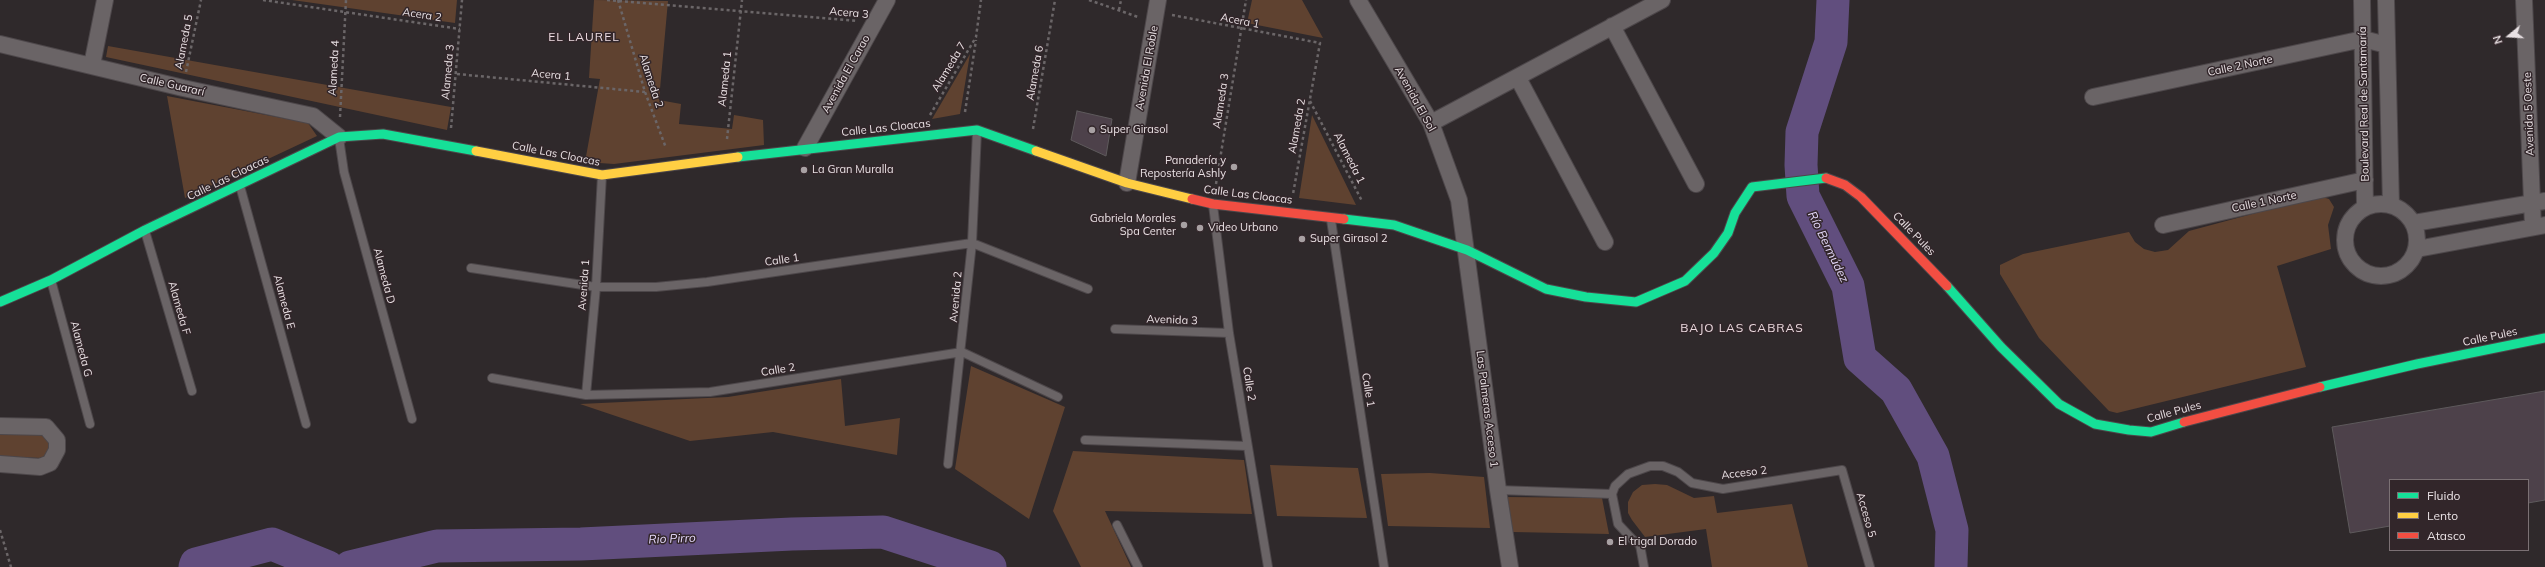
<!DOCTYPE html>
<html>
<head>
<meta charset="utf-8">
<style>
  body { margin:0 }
  #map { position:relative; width:2545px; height:567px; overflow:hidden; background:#2f292b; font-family:Mulish,sans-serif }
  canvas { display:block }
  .legend { position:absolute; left:2389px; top:479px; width:140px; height:72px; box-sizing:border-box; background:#32262a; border:1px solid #7b7174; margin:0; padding:5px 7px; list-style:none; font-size:12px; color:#e9e1e4 }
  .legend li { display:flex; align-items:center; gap:8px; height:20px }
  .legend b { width:20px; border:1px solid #7b7174 }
  .north { position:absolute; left:2489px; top:16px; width:40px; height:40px; -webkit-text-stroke:3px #32262a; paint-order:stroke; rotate:252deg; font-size:11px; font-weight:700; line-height:16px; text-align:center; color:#e9e1e4 }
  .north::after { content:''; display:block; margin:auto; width:14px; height:18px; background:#e9e1e4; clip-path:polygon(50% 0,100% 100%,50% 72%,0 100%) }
</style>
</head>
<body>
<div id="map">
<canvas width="2545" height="567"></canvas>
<ul class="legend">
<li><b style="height:5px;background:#16e098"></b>Fluido</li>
<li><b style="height:5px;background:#ffcf43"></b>Lento</li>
<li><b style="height:5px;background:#f24e42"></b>Atasco</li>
</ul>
<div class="north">N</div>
</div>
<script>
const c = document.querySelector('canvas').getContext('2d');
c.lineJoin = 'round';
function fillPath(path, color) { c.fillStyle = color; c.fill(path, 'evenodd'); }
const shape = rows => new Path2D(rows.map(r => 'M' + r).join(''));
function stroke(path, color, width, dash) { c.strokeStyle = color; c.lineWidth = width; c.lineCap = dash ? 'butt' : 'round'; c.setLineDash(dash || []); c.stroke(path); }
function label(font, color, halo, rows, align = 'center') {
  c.font = font + ' Mulish,sans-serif'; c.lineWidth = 3; c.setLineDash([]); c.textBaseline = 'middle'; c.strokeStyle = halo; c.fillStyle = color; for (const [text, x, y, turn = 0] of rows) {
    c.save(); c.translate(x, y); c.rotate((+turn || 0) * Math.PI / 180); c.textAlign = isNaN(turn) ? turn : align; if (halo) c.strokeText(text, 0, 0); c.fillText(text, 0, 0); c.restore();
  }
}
const green = shape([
  [292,0,457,0,455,23],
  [594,0,668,1,659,100,681,104,679,124,732,129,734,115,763,120,764,145,614,164,585,162,600,79,589,78],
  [1252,0,1302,0,1323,38,1247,23],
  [108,46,451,107,447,130,106,57],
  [970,54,960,114,932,119],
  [167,96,308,123,317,136,185,198],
  [1312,115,1356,205,1299,198],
  [2319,196,2329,199,2334,207,2328,225,2331,249,2277,266,2306,367,2117,413,2109,411,2039,338,2000,274,2000,265,2023,254,2129,232,2135,242,2144,249,2155,252,2168,250,2189,231],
  [971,366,1065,407,1029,519,955,469],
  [841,379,845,426,900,418,897,455,773,432,690,441,580,404,728,397],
  [0,432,42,433,52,444,48,455,40,458,0,456],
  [1073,451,1244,460,1252,514,1105,511,1131,567,1081,567,1053,511],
  [1270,465,1358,468,1367,518,1277,516],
  [1430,473,1484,477,1490,528,1388,526,1381,474],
  [1655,484,1667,485,1694,498,1714,496,1717,513,1792,504,1808,567,1712,567,1706,529,1645,537,1632,520,1628,513,1628,502,1633,492,1642,485],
  [1506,497,1602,498,1609,534,1513,532]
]);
const river = shape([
  [1833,0,1831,42,1802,132,1801,165,1803,196,1848,286,1860,358,1896,390,1933,456,1952,530,1951,567],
  [195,567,196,564,272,544,328,567],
  [350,567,437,546,581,544,792,534,883,532,990,567]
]);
const building = shape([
  [1077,111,1112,119,1106,156,1071,140,1077,111],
  [2545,391,2545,500,2528,503,2528,480,2390,480,2390,526,2350,533,2332,427,2545,391]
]);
const path = shape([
  [263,0,460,29],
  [607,0,857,21],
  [618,0,645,92,666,148],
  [1089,0,1138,17],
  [1119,10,1121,0],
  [1172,15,1320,43,1293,194],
  [186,72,201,0],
  [457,74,645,92],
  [1310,101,1362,201],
  [965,112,976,40],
  [930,115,976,37,981,0],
  [340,117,346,0],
  [451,128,462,0],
  [1033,129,1055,0],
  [727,139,742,0],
  [1216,184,1246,0],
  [0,530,11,567]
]);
const lane = shape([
  [339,138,344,172,412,419],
  [240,186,306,424],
  [1213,205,1229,333,1268,567],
  [1331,220,1384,567],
  [145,231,192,391],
  [471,268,596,287,656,287,707,282,972,243,1088,289],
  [51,280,90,424],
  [1115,329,1229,333],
  [492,378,586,395,710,392,962,352,1058,397],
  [586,395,596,287,602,175],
  [1085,440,1247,446],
  [948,464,972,243,977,131],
  [1498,490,1612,494],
  [1117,525,1138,567],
  [1644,567,1640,545,1632,539,1618,524,1612,494,1615,486,1628,474,1650,466,1663,466,1678,472,1692,483,1723,489,1842,470,1870,567]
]);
const street = shape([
  [1358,0,1431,123,1459,200,1498,490,1510,567],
  [2362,0,2365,207],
  [2386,0,2391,205],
  [2524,0,2533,227],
  [1612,26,1696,184],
  [0,44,183,88,313,116,339,137],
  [92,65,105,0],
  [1518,78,1605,242],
  [2093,97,2363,39,2387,45],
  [1431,123,1662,0],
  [805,148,887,0],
  [1127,183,1158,0],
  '2345 240a36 36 0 1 1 72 0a36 36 0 1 1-72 0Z',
  [2414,223,2545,201],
  [2163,225,2365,180],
  [2417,249,2545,225],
  [0,426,46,427,57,440,57,450,50,463,40,467,0,464]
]);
const fast = shape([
  [738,157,977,130,1036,151],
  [1344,219,1394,225,1467,250,1546,289,1586,297,1636,302,1685,281,1714,253,1728,233,1735,213,1752,187,1826,178],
  [1947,286,2001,347,2059,404,2095,424,2129,430,2151,432,2184,422],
  [0,302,51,280,145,230,339,137,383,134,476,151],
  [2320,387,2417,364,2545,338]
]);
const slow = shape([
  [476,151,602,175,738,157],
  [1036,151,1127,183,1192,199]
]);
const jam = shape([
  [1826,178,1845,185,1861,197,1947,286],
  [1192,199,1213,204,1344,219],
  [2184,422,2320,387]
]);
const markers = [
  [1092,130,4,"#a8a1a3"],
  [1234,167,4,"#a8a1a3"],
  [804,170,4,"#a8a1a3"],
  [1184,225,4,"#a8a1a3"],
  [1200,228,4,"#a8a1a3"],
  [1302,239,4,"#a8a1a3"],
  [1610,542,4,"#a8a1a3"]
];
const streetNames = [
  ["Acera 3",849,13,5],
  ["Acera 2",422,15,9],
  ["Acera 1",1240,21,11],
  ["Alameda 5",184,42,-79],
  ["Calle 2 Norte",2240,66,-12],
  ["Alameda 7",949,67,-59],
  ["Alameda 4",334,68,-87],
  ["Avenida El Roble",1147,68,-80],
  ["Alameda 3",448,72,-85],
  ["Alameda 6",1035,73,-80],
  ["Avenida El Carao",846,74,-61],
  ["Acera 1",551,75,5],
  ["Alameda 1",725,79,-84],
  ["Alameda 2",651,81,72],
  ["Calle Guararí",172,85,13],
  ["Avenida El Sol",1415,99,61],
  ["Alameda 3",1221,101,-81],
  ["Boulevard Real de Santamaría",2364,104,-91],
  ["Avenida 5 Oeste",2529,114,-92],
  ["Alameda 2",1297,126,-80],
  ["Calle Las Cloacas",886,128,-6],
  ["Calle Las Cloacas",556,154,11],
  ["Alameda 1",1349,158,63],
  ["Calle Las Cloacas",228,178,-26],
  ["Calle Las Cloacas",1248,195,7],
  ["Calle 1 Norte",2264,202,-12],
  ["Calle Pules",1914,234,46],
  ["Calle 1",782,260,-8],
  ["Alameda D",384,276,75],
  ["Avenida 1",584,285,-86],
  ["Avenida 2",956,297,-85],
  ["Alameda E",284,302,75],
  ["Alameda F",179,308,74],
  ["Avenida 3",1172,320,2],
  ["Calle Pules",2490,337,-12],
  ["Alameda G",81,349,75],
  ["Calle 2",778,370,-9],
  ["Calle 2",1249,384,81],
  ["Calle 1",1368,390,81],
  ["Las Palmeras Acceso 1",1487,409,83],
  ["Calle Pules",2174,412,-15],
  ["Acceso 2",1744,473,-7],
  ["Acceso 5",1866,515,74]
];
const poiNames = [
  ["Super Girasol",1100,130],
  ["Panadería y",1226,161,"right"],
  ["Repostería Ashly",1226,174,"right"],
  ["La Gran Muralla",812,170],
  ["Gabriela Morales",1176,219,"right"],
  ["Spa Center",1176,232,"right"],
  ["Video Urbano",1208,228],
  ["Super Girasol 2",1310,239],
  ["El trigal Dorado",1618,542]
];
const neighbourhoodNames = [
  ["EL LAUREL",584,37],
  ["BAJO LAS CABRAS",1742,328]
];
const waterNames = [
  ["Río Bermúdez",1828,247,64],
  ["Rio Pirro",672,539,-2]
];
fillPath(green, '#5f4230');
stroke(river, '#614e7e', 33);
fillPath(building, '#4d414a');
stroke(building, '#5e5a5c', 1);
stroke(lane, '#4d474a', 10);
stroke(street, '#4d474a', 18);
stroke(fast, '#4d474a', 11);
stroke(slow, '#4d474a', 11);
stroke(jam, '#4d474a', 11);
stroke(path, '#6b6668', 2.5, [3, 3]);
stroke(lane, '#6a6466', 8);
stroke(street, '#6a6466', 16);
stroke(fast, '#16e098', 9);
stroke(slow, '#ffcf43', 9);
stroke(jam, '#f24e42', 9);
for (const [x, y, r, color] of markers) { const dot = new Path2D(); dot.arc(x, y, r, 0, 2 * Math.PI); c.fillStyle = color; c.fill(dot); stroke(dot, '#32262a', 1.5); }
label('11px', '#e9e1e4', '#32262a', streetNames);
label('11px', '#e9e1e4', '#32262a', poiNames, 'left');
c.letterSpacing = '1px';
label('12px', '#eddce1', '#32262a', neighbourhoodNames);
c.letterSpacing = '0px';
label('italic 12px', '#e5d9fb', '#32262a', waterNames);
</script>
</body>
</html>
